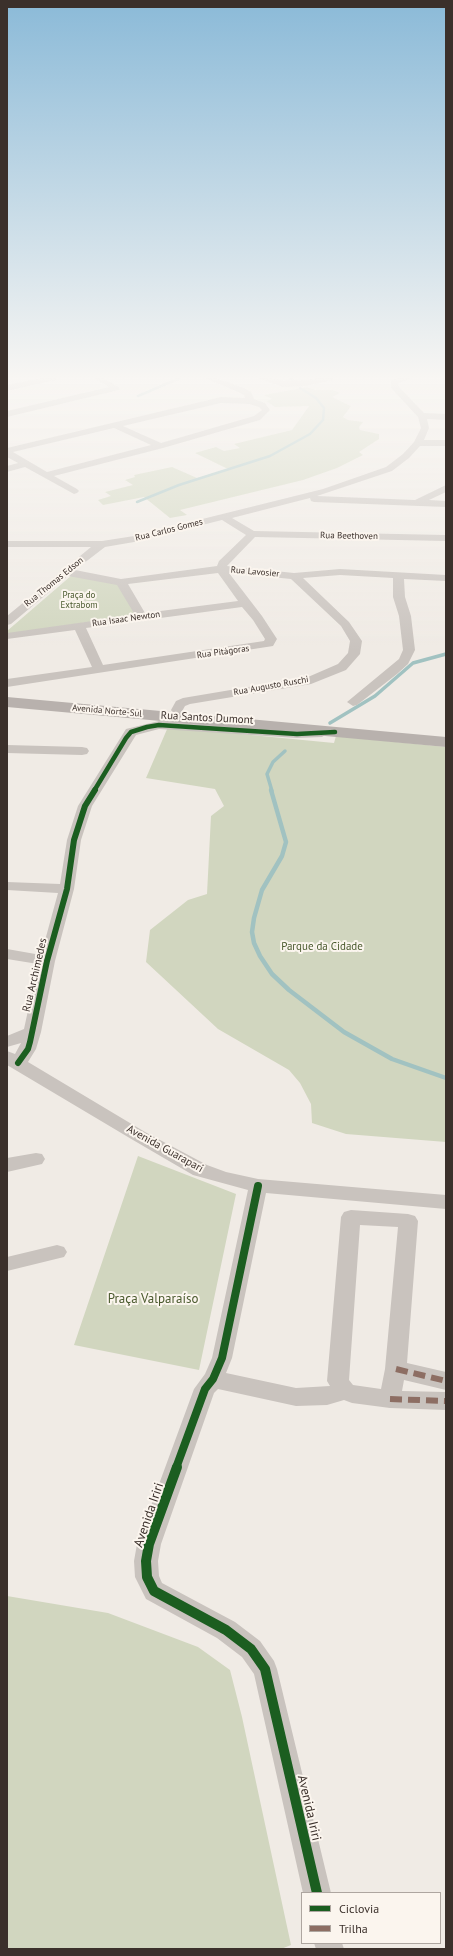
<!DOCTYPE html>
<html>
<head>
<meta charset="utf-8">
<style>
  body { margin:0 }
  #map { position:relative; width:453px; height:1956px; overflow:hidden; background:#f0ebe5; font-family:"PT Sans",sans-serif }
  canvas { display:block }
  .frame { position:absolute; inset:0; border:8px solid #3b302b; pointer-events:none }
  .legend { position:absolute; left:301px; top:1892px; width:140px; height:52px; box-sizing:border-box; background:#fbf5ee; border:1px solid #aea6a0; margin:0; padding:5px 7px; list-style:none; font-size:12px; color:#3b302b }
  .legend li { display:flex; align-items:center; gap:8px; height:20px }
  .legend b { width:20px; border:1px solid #aea6a0 }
</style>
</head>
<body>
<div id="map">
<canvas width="453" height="1956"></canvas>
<div class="frame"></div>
<ul class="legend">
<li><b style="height:5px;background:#1b5e20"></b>Ciclovia</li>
<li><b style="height:5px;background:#8d6e63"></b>Trilha</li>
</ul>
</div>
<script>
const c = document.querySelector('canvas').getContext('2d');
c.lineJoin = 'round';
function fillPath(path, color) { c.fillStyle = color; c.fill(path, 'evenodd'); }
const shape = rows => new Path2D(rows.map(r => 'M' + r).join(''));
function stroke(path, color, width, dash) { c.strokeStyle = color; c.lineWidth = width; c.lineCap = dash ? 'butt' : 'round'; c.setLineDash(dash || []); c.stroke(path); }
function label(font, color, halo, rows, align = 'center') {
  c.font = font + ' "PT Sans",sans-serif'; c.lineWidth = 4; c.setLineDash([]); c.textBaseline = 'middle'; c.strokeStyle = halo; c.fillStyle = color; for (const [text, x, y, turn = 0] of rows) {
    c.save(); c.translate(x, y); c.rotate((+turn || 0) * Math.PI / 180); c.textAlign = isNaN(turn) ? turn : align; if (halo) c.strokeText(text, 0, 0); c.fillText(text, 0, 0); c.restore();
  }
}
const green = shape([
  [307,387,316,390,333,390,340,393,332,397,351,406,343,417,348,420,363,422,359,427,360,430,379,434,379,439,359,452,363,455,337,468,303,480,180,510,187,515,170,518,144,497,103,505,98,500,111,496,105,492,133,485,125,480,135,477,134,475,172,467,197,478,228,469,195,453,216,447,224,451,240,448,234,444,292,430,309,406,275,407,266,401,272,399,264,395],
  [72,575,120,584,137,615,7,634,7,631],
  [168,727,334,743,336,736,446,747,446,1142,346,1134,312,1123,311,1104,300,1083,289,1070,218,1029,146,962,150,930,188,900,207,894,211,816,224,806,215,789,146,778],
  [138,1156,236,1194,199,1370,74,1345],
  [7,1596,108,1613,198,1647,230,1670,242,1717,291,1945,281,1949,7,1949]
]);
const streamFar2 = shape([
  [290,378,295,382],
  [138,396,180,378],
  [137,502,179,485,270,456,310,434,323,420,324,408,316,398,300,388]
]);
const streamFar1 = shape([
  [330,723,375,696,413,663,446,654],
  [272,791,267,774,273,762,285,751]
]);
const stream = shape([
  [271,790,286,842,282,856,262,890,254,918,252,932,254,943,260,956,272,974,289,990,344,1032,392,1059,446,1078]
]);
const minor = shape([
  [43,378,56,378,55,380,7,391,7,385,43,378],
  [94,378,103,378,120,388,119,390,7,417,7,411,109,387,94,378],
  [205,378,215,378,244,388,251,392,254,399,265,403,270,410,260,420,163,448,54,476,77,489,79,491,77,493,74,494,25,467,7,472,7,466,18,463,7,457,7,448,221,397,245,398,244,395,238,392,205,378],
  [221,403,249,404,259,407,262,410,254,416,161,443,123,426,221,403],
  [114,428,151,445,47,472,13,452,114,428],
  [258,378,269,378,283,381,305,380,319,378,333,378,332,380,305,386,283,387,258,378],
  [400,378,411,378,398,383,399,387,424,413,446,414,446,420,427,419,429,428,424,440,446,440,446,446,420,446,409,458,392,471,317,496,415,500,446,485,446,492,429,500,446,501,446,507,314,502,311,501,310,498,232,518,254,531,446,535,446,541,255,537,227,566,294,573,340,569,446,575,446,581,404,579,405,597,411,616,415,650,408,664,397,674,357,705,353,706,347,702,399,659,403,650,399,616,393,597,393,578,340,575,303,578,349,622,362,641,360,654,346,670,311,684,190,704,185,706,181,713,173,713,171,710,176,701,183,698,308,677,338,664,348,653,350,641,341,626,291,579,229,573,262,616,277,639,273,646,7,687,7,679,92,667,75,630,7,639,7,633,135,615,117,585,68,576,11,624,7,625,7,616,91,547,7,547,7,541,102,541,134,536,323,489,386,467,403,454,414,442,421,428,418,417,391,388,391,380,400,378],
  [222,520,246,535,219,561,217,566,121,579,75,570,105,547,134,542,222,520],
  [218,573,238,601,145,613,128,584,218,573],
  [242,607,253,620,265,639,264,641,103,665,86,628,242,607],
  [441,378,446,378,446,380,442,380,441,378],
  [159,721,297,730,322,729,328,733,322,737,297,738,159,729,136,735,92,806,81,840,74,889,55,961,41,1032,36,1049,28,1062,145,1132,207,1165,226,1172,258,1179,446,1195,446,1209,266,1193,232,1358,226,1373,296,1388,330,1386,327,1381,341,1217,344,1212,351,1210,408,1214,415,1216,418,1221,407,1363,446,1372,446,1390,404,1380,402,1391,446,1392,446,1410,390,1408,352,1403,344,1400,327,1405,296,1406,218,1389,214,1393,161,1544,158,1561,159,1576,162,1583,235,1622,260,1641,274,1661,277,1669,331,1893,303,1893,254,1674,242,1657,217,1638,146,1599,135,1577,134,1561,137,1544,194,1389,205,1374,212,1358,248,1190,193,1175,133,1140,7,1065,7,1051,15,1054,21,1043,7,1047,7,1036,24,1029,38,964,7,959,7,949,41,955,58,893,7,890,7,882,60,884,67,840,78,806,126,729,159,721],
  [360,1225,398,1227,385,1369,381,1389,353,1385,349,1380,360,1225],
  [7,745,82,747,87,748,89,751,87,754,82,755,7,753,7,745],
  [36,1153,42,1154,45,1159,42,1164,7,1172,7,1158,36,1153],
  [57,1245,64,1247,67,1252,64,1257,7,1271,7,1257,57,1245],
  [314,1943,342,1943,344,1949,316,1949,314,1943]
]);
const major = shape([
  [7,697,446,737,446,747,7,707,7,697]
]);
const quiet = shape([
  [396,1369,446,1381],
  [390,1399,446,1401]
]);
const cyclewayFar3 = shape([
  [94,791,126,738,131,732,147,727,159,725,297,734,335,732]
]);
const cyclewayFar2 = shape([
  [18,1063,28,1049,30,1042,47,961,67,889,74,840,85,806,95,790]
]);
const cyclewayFar1 = shape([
  [176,1468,205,1389,213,1379,222,1358,258,1186]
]);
const cycleway = shape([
  [177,1467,149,1544,146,1561,147,1577,154,1591,226,1630,251,1649,265,1669,317,1893]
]);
const farStreetnames = [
  ["Rua Carlos Gomes",169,530,-14],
  ["Rua Beethoven",349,536,1],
  ["Rua Lavosier",255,572,5],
  ["Rua Thomas Edson",54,582,-39],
  ["Rua Isaac Newton",126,619,-8],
  ["Rua Pitágoras",223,652,-8],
  ["Rua Augusto Ruschi",271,686,-10],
  ["Avenida Norte-Sul",107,711,5]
];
const farParknames = [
  ["Praça do",79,595],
  ["Extrabom",79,605]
];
const streetNames = [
  ["Rua Santos Dumont",207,718,3],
  ["Rua Archimedes",35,975,-77],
  ["Avenida Guarapari",165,1149,29]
];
const parkNames = [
  ["Parque da Cidade",322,947]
];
const nearParknames = [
  ["Praça Valparaíso",153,1299]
];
const nearStreetnames = [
  ["Avenida Iriri",149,1515,-71],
  ["Avenida Iriri",309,1808,77]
];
fillPath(green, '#d1d6bf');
stroke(streamFar2, '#a1c2c1', 2.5);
stroke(streamFar1, '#a1c2c1', 3.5);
stroke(stream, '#a1c2c1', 4.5);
fillPath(minor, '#c9c3be');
fillPath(major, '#b8b1ad');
stroke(quiet, '#8d6e63', 6, [12, 6]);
stroke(cyclewayFar3, '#1b5e20', 4.5);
stroke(cyclewayFar2, '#1b5e20', 6);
stroke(cyclewayFar1, '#1b5e20', 8);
stroke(cycleway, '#1b5e20', 10);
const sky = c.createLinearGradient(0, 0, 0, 651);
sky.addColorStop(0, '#8bbad8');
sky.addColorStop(0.58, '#f8f6f3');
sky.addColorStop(1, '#f8f6f300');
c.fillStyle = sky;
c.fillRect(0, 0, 453, 651);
label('9px', '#3b302b', '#fbf5ee', farStreetnames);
label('9px', '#4a5a2e', '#fbf5ee', farParknames);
label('11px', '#3b302b', '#fbf5ee', streetNames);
label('11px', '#4a5a2e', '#fbf5ee', parkNames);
label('13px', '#4a5a2e', '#fbf5ee', nearParknames);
label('13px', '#3b302b', '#fbf5ee', nearStreetnames);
</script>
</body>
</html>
